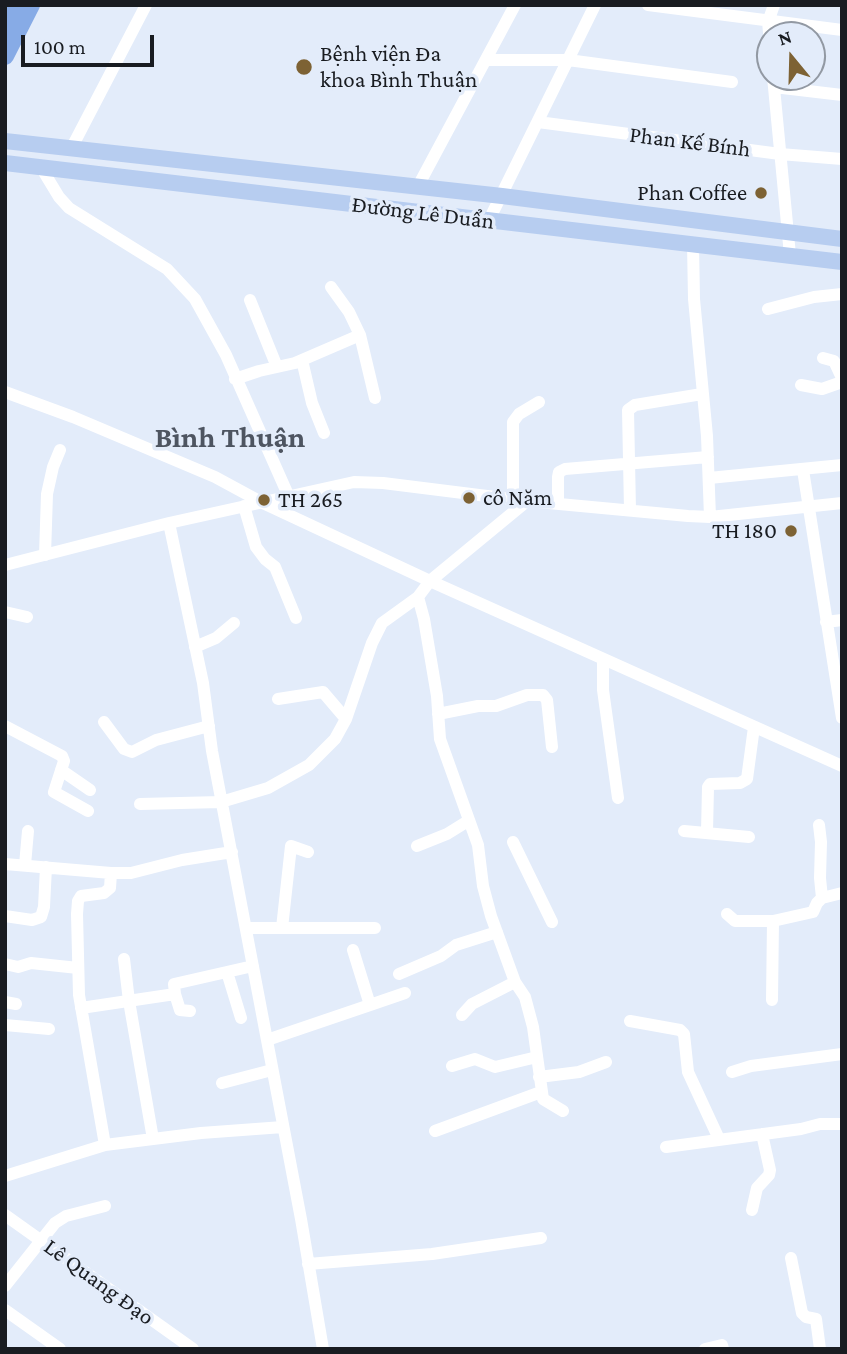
<!DOCTYPE html>
<html>
<head>
<meta charset="utf-8">
<style>
  body { margin:0 }
  #map { position:relative; width:847px; height:1354px; overflow:hidden; background:#e3ecfa; font-family:"Crimson Pro",serif }
  canvas { display:block }
  .frame { position:absolute; inset:0; border:7px solid #191c21; pointer-events:none }
  .north { position:absolute; left:756px; top:21px; width:70px; height:70px; box-sizing:border-box; background:#e3ecfa; border:2px solid #9299a3; border-radius:50%; rotate:341deg; font-size:19px; font-weight:700; line-height:28px; text-align:center; color:#191c21 }
  .north::after { content:''; display:block; margin:auto; width:24px; height:32px; background:#7d6234; clip-path:polygon(50% 0,100% 100%,50% 72%,0 100%) }
  .scale { position:absolute; left:21px; top:35px; width:133px; height:32px; box-sizing:border-box; border:4px solid #191c21; border-top:0; padding-left:9px; font-size:21px; line-height:24px; white-space:nowrap; color:#191c21; -webkit-text-stroke:5px #e3ecfa; paint-order:stroke }
</style>
</head>
<body>
<div id="map">
<canvas width="847" height="1354"></canvas>
<div class="frame"></div>
<div class="north">N</div>
<div class="scale">100 m</div>
</div>
<script>
const c = document.querySelector('canvas').getContext('2d');
c.lineJoin = 'round';
const shape = rows => new Path2D(rows.map(r => 'M' + r).join(''));
function stroke(path, color, width, dash) { c.strokeStyle = color; c.lineWidth = width; c.lineCap = dash ? 'butt' : 'round'; c.setLineDash(dash || []); c.stroke(path); }
function label(font, color, halo, rows, align = 'center') {
  c.font = font + ' "Crimson Pro",serif'; c.lineWidth = 7; c.setLineDash([]); c.textBaseline = 'middle'; c.strokeStyle = halo; c.fillStyle = color; for (const [text, x, y, turn = 0] of rows) {
    c.save(); c.translate(x, y); c.rotate((+turn || 0) * Math.PI / 180); c.textAlign = isNaN(turn) ? turn : align; if (halo) c.strokeText(text, 0, 0); c.fillText(text, 0, 0); c.restore();
  }
}
const minor = shape([
  [648,5,842,30],
  [770,43,768,22,774,5],
  [486,60,568,60,732,82],
  [773,77,790,255],
  [774,87,842,95],
  [538,122,780,154,842,159],
  [71,149,146,5],
  [42,169,59,197,69,208,167,269,195,299,226,355,289,497],
  [417,188,515,5],
  [489,220,595,5],
  [693,244,694,299,707,436,710,517],
  [331,287,349,312,360,335,375,398],
  [250,300,277,367],
  [768,309,814,297,842,294],
  [823,358,834,361,842,378],
  [302,360,312,403,324,433],
  [235,379,259,371,295,363,360,335],
  [801,385,822,389,842,382],
  [5,392,73,417,215,477,263,503,430,581,842,766],
  [803,470,842,718],
  [709,478,842,465],
  [513,499,513,422,519,414,539,402],
  [558,503,558,477,559,472,565,469,708,457],
  [244,506,256,547,265,559,275,567,296,618],
  [630,510,628,410,635,405,702,394],
  [169,523,203,683,212,751,301,1219,323,1349],
  [45,555,47,494,53,467,60,450],
  [5,565,169,523,354,482,383,483,527,501,688,516,710,517,842,503],
  [418,597,424,619,437,696,440,739,478,845,483,886,491,916,515,982,525,997,533,1027,543,1099,563,1111],
  [5,612,27,617],
  [826,622,842,620],
  [195,647,216,638,234,623],
  [603,659,603,690,618,798],
  [278,699,323,692,346,719],
  [438,714,478,706,496,706,527,695,543,695,547,700,548,709,552,747],
  [104,722,124,749,132,752,156,740,209,726],
  [5,726,62,756,64,761,54,792,88,811],
  [61,770,90,790],
  [140,804,221,802,268,788,309,765,335,739,346,719,372,643,382,623,418,597,430,581,527,501],
  [819,825,821,842,820,878,822,898],
  [684,831,749,837],
  [707,832,708,787,710,784,740,783,747,779,754,727],
  [513,842,552,922],
  [417,846,447,834,468,821],
  [5,864,111,873,110,888,104,893,81,896,78,901,77,914,79,995,105,1145],
  [25,865,28,831],
  [111,873,131,873,182,860,232,852],
  [727,914,735,921,773,921],
  [5,916,32,920,41,917,44,907,46,867],
  [246,928,375,928],
  [282,928,291,846,308,852],
  [124,959,129,1001,153,1139],
  [5,964,18,967,31,963,78,968],
  [227,972,241,1018],
  [399,974,441,956,456,945,497,932],
  [175,994,180,1010,190,1011],
  [772,1000,773,921,813,912,817,903,822,898,842,893],
  [5,1002,16,1004],
  [370,1005,405,993],
  [81,1008,175,994,174,984,253,966],
  [462,1015,472,1004,515,982],
  [630,1021,680,1030,684,1034,688,1072,719,1139],
  [5,1025,49,1029],
  [267,1040,370,1005,353,950],
  [452,1066,475,1059,495,1067,537,1057],
  [732,1072,751,1066,842,1054],
  [539,1077,579,1072,606,1062],
  [222,1083,272,1070],
  [435,1131,541,1092],
  [666,1147,801,1129,820,1124,842,1124],
  [5,1176,105,1145,201,1133,283,1127],
  [752,1210,757,1188,769,1175,770,1170,762,1134],
  [5,1215,193,1349],
  [791,1258,802,1313,806,1317,816,1319,820,1349],
  [308,1264,432,1254,541,1238],
  [5,1286,55,1223,66,1216,105,1206],
  [5,1310,60,1349],
  [705,1349,722,1345,723,1349]
]);
const major = shape([
  [5,141,502,196,842,239],
  [5,163,842,262]
]);
const highway = shape([
  [5,26,16,5],
  [5,56,31,5]
]);
const markers = [
  [304,67,9,"#7d6234"],
  [761,193,7,"#7d6234"],
  [469,498,7,"#7d6234"],
  [264,500,7,"#7d6234"],
  [791,531,7,"#7d6234"]
];
const poiNames = [
  ["Bệnh viện Đa",320,54],
  ["khoa Bình Thuận",320,80],
  ["Phan Coffee",747,193,"right"],
  ["cô Năm",483,498],
  ["TH 265",278,500],
  ["TH 180",777,531,"right"]
];
const streetNames = [
  ["Phan Kế Bính",690,142,7],
  ["Đường Lê Duẩn",423,213,7],
  ["Lê Quang Đạo",99,1282,36]
];
const districtNames = [
  ["Bình Thuận",230,438]
];
stroke(minor, '#fff', 12);
stroke(major, '#b7cdf0', 16);
stroke(highway, '#87abe6', 18);
for (const [x, y, r, color] of markers) { const dot = new Path2D(); dot.arc(x, y, r, 0, 2 * Math.PI); c.fillStyle = color; c.fill(dot); stroke(dot, '#e3ecfa', 2.5); }
label('23px', '#191c21', '#e3ecfa', poiNames, 'left');
label('23px', '#191c21', '#e3ecfa', streetNames);
label('bold 30px', '#4e5561', '#e3ecfa', districtNames);
</script>
</body>
</html>
